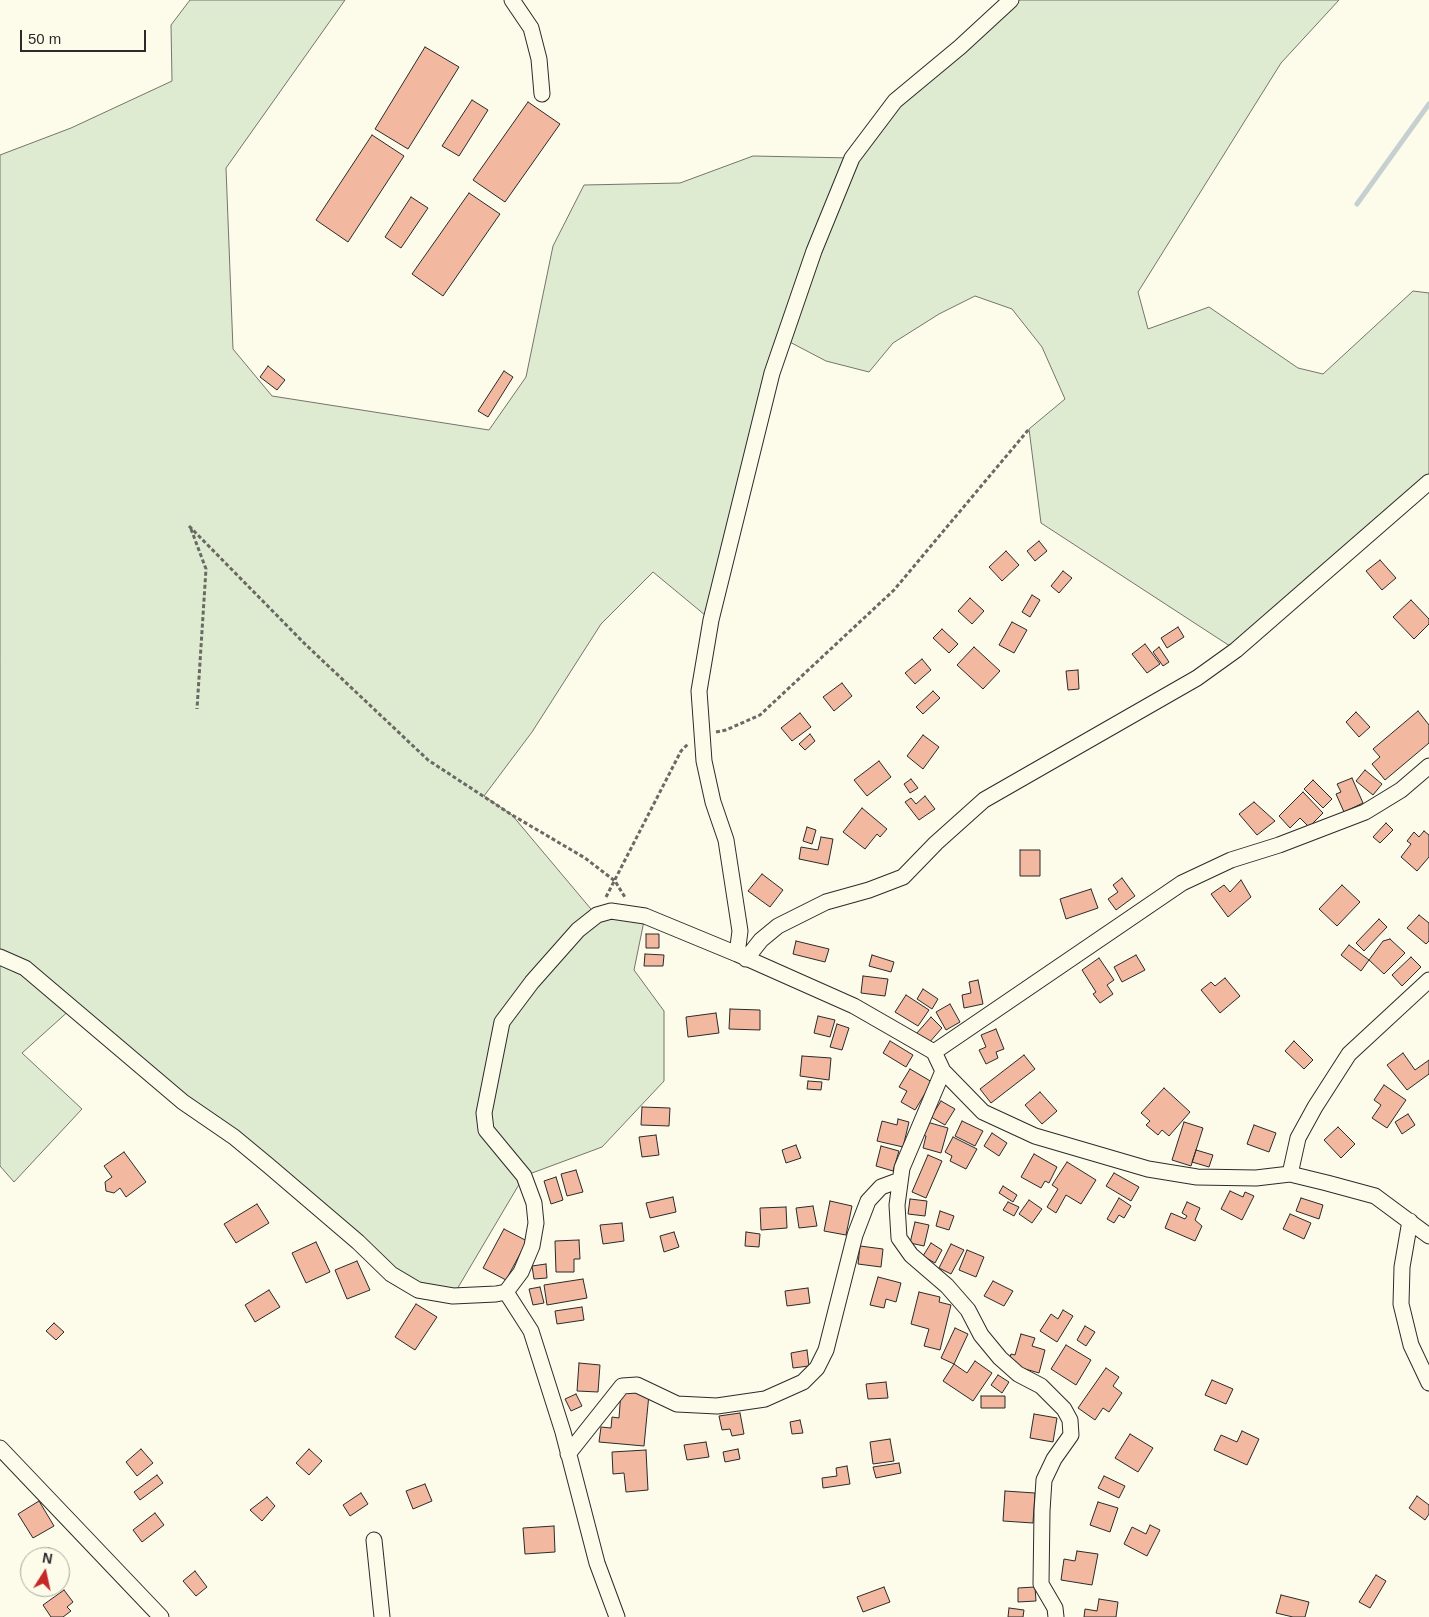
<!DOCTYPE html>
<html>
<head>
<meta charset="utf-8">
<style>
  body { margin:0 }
  #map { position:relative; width:1429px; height:1617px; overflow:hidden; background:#fdfbea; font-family:Helvetica,sans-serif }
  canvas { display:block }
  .north { position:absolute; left:20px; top:1547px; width:50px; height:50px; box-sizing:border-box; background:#fdfbea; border:1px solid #a9a89e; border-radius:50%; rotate:10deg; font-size:14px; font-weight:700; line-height:20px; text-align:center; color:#2b2b2b }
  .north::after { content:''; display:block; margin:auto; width:18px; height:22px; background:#c62828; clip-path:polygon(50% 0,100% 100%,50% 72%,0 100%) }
  .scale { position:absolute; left:20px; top:30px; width:126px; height:22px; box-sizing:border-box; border:2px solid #2b2b2b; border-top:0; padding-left:6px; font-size:15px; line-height:18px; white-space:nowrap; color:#2b2b2b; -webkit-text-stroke:4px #fdfbea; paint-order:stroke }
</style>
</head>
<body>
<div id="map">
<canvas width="1429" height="1617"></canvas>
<div class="north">N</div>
<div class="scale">50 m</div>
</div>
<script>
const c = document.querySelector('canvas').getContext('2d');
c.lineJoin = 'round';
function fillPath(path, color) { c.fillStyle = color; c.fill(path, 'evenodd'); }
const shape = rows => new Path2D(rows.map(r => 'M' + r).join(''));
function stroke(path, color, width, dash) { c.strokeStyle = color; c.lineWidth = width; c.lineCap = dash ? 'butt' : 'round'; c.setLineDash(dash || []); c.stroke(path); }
const green = shape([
  [190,0,345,0,226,168,233,349,272,396,489,430,526,377,553,246,584,185,680,183,753,156,852,158,895,101,1011,0,1339,0,1281,63,1138,292,1148,329,1209,307,1298,368,1323,374,1413,291,1429,293,1429,482,1236,650,1041,523,1029,429,1065,399,1042,347,1012,309,975,296,939,314,893,343,869,372,826,361,784,339,711,620,653,572,601,624,532,732,484,796,512,815,596,915,645,916,634,970,664,1011,664,1081,602,1147,524,1176,453,1296,418,1290,72,1008,22,1053,82,1109,14,1182,0,1166,0,155,71,128,172,81,171,25,190,0]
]);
const stream = shape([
  [1357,204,1429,104]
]);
const building = shape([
  [425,47,459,67,408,149,375,129,425,47],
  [472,100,488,110,459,156,442,146,472,100],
  [528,102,560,124,505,202,473,180,528,102],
  [372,135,404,156,348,242,316,220,372,135],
  [469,193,500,214,443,296,412,274,469,193],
  [411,197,428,208,401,248,385,237,411,197],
  [268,366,285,380,277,390,260,377,268,366],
  [504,371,513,377,488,417,478,411,504,371],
  [1039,541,1047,551,1035,561,1027,551,1039,541],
  [1006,551,1019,565,1002,581,989,567,1006,551],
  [1380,560,1396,578,1382,590,1366,571,1380,560],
  [1063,571,1072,578,1059,593,1051,586,1063,571],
  [1032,595,1040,600,1030,617,1022,612,1032,595],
  [970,598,984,611,972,624,958,611,970,598],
  [1411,600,1429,619,1429,624,1414,639,1393,617,1411,600],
  [1012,622,1027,630,1014,653,999,645,1012,622],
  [1178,627,1184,637,1167,648,1161,638,1178,627],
  [942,629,958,644,949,653,933,638,942,629],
  [1145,644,1160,664,1147,673,1132,654,1145,644],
  [974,647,1000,671,983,689,957,665,974,647],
  [1159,647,1169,662,1163,666,1153,652,1159,647],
  [922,659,931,670,915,684,905,673,922,659],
  [1078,670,1079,689,1068,690,1066,671,1078,670],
  [842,683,852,696,834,711,823,697,842,683],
  [933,691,940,698,923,714,916,707,933,691],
  [1418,711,1429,725,1429,743,1385,780,1372,764,1380,757,1373,749,1418,711],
  [1356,712,1370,727,1359,737,1346,722,1356,712],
  [800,713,811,727,792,741,781,728,800,713],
  [810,734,815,741,805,750,799,744,810,734],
  [923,735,939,747,923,769,907,756,923,735],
  [879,761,891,777,867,796,854,780,879,761],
  [1365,770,1382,784,1373,795,1356,781,1365,770],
  [1352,778,1363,803,1344,812,1336,794,1341,792,1337,784,1352,778],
  [911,779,918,788,910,793,904,784,911,779],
  [1313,780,1332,799,1323,808,1304,789,1313,780],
  [1303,792,1323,813,1309,827,1300,818,1290,828,1279,816,1303,792],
  [925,796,935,809,919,820,905,802,911,798,916,804,925,796],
  [1254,802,1275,821,1257,835,1239,814,1254,802],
  [862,808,887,829,880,837,877,834,865,849,843,832,862,808],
  [1386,823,1393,830,1380,843,1373,837,1386,823],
  [807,827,816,830,812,844,803,841,807,827],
  [1424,831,1429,835,1429,857,1417,871,1401,857,1411,844,1407,841,1414,832,1419,837,1424,831],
  [821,837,833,839,828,865,799,859,801,847,818,850,821,837],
  [1020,850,1040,850,1040,876,1020,876,1020,850],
  [762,874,783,890,770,907,748,891,762,874],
  [1122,878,1135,896,1116,910,1108,899,1118,892,1113,885,1122,878],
  [1241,880,1251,897,1228,917,1211,894,1224,885,1230,892,1241,880],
  [1342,885,1360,902,1337,926,1319,909,1342,885],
  [1091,889,1098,908,1066,919,1060,899,1091,889],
  [1419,915,1429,923,1429,941,1426,944,1407,928,1419,915],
  [1379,919,1387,927,1364,951,1356,943,1379,919],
  [646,934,659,934,659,948,646,948,646,934],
  [1390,939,1405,953,1384,974,1369,960,1383,941,1390,939],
  [796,941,829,949,825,962,793,954,796,941],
  [1349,945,1369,960,1361,971,1341,955,1349,945],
  [645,954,664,955,663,966,644,966,645,954],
  [872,955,894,962,891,972,869,966,872,955],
  [1136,955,1145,970,1122,982,1114,967,1136,955],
  [1411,957,1421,967,1402,986,1392,975,1411,957],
  [1099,958,1114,980,1107,985,1113,994,1100,1003,1093,994,1096,992,1082,970,1099,958],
  [863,976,888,979,885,996,861,993,863,976],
  [1225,978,1240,996,1220,1013,1201,990,1211,982,1215,986,1225,978],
  [978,980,983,1004,964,1008,962,995,971,993,969,982,978,980],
  [923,989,938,999,932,1009,917,999,923,989],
  [906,995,929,1010,918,1026,895,1012,906,995],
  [950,1004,960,1022,946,1030,936,1012,950,1004],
  [730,1009,760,1010,760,1030,729,1029,730,1009],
  [716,1013,719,1033,688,1037,686,1017,716,1013],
  [818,1016,835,1020,830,1037,814,1033,818,1016],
  [931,1017,942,1028,928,1044,916,1034,931,1017],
  [837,1024,849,1028,842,1050,830,1047,837,1024],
  [996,1029,1004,1049,996,1052,998,1058,986,1064,979,1050,986,1047,981,1035,996,1029],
  [890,1041,913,1055,906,1067,883,1053,890,1041],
  [1294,1041,1313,1060,1304,1069,1285,1051,1294,1041],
  [1403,1053,1415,1070,1429,1060,1429,1074,1407,1090,1387,1065,1403,1053],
  [1024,1055,1035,1069,991,1103,980,1089,1024,1055],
  [802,1056,831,1058,829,1080,800,1076,802,1056],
  [910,1069,932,1082,915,1110,901,1102,907,1091,899,1087,910,1069],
  [808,1081,822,1082,821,1090,807,1089,808,1081],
  [1384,1085,1406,1100,1387,1128,1372,1118,1381,1105,1374,1100,1384,1085],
  [1164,1088,1190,1112,1169,1136,1162,1130,1158,1135,1146,1125,1150,1121,1141,1113,1164,1088],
  [1040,1092,1057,1111,1042,1124,1025,1105,1040,1092],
  [941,1101,955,1109,945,1125,931,1117,941,1101],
  [642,1107,670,1108,669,1126,641,1125,642,1107],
  [1408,1114,1415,1125,1402,1134,1395,1122,1408,1114],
  [898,1119,909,1122,903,1147,877,1141,882,1121,897,1125,898,1119],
  [962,1121,983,1131,975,1146,955,1136,962,1121],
  [927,1122,948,1128,941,1153,923,1148,926,1136,923,1135,927,1122],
  [1184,1122,1203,1128,1191,1166,1172,1160,1184,1122],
  [1254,1125,1276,1133,1269,1152,1247,1144,1254,1125],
  [1338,1127,1355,1144,1341,1158,1324,1140,1338,1127],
  [992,1133,1007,1143,999,1156,984,1146,992,1133],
  [656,1135,659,1155,642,1157,639,1137,656,1135],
  [953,1137,977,1149,966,1169,950,1161,952,1156,945,1152,953,1137],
  [796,1145,801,1158,786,1163,782,1150,796,1145],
  [881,1146,899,1151,893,1171,876,1166,881,1146],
  [1196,1150,1213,1155,1209,1167,1192,1162,1196,1150],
  [124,1152,146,1182,126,1197,120,1188,114,1193,106,1191,105,1182,112,1177,104,1166,124,1152],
  [1034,1154,1057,1167,1049,1183,1045,1181,1041,1188,1021,1177,1034,1154],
  [928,1155,942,1161,926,1198,912,1192,928,1155],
  [1067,1162,1096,1180,1081,1204,1066,1195,1056,1213,1047,1207,1058,1189,1052,1185,1067,1162],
  [576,1170,583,1192,567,1196,561,1174,576,1170],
  [1114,1173,1139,1187,1131,1201,1106,1186,1114,1173],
  [556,1177,563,1200,551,1204,544,1181,556,1177],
  [1003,1186,1017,1195,1013,1202,999,1193,1003,1186],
  [1230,1191,1243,1197,1245,1192,1254,1196,1242,1220,1221,1209,1230,1191],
  [673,1197,676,1212,650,1218,646,1203,673,1197],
  [1119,1198,1131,1206,1124,1218,1119,1215,1114,1223,1107,1219,1119,1198],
  [1301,1198,1323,1205,1319,1219,1296,1211,1301,1198],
  [910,1199,927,1201,925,1216,908,1214,910,1199],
  [1029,1200,1042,1209,1032,1223,1019,1214,1029,1200],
  [830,1201,852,1206,846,1235,824,1231,830,1201],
  [1008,1202,1019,1207,1014,1216,1003,1210,1008,1202],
  [1187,1202,1200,1208,1195,1220,1202,1226,1195,1241,1165,1228,1171,1213,1185,1219,1187,1216,1182,1213,1187,1202],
  [257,1204,269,1223,236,1243,224,1224,257,1204],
  [813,1206,817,1226,799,1228,796,1208,813,1206],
  [786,1207,787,1228,761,1230,760,1208,786,1207],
  [940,1211,954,1216,949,1230,936,1226,940,1211],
  [1290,1214,1311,1223,1304,1239,1283,1229,1290,1214],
  [915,1222,929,1225,924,1246,910,1243,915,1222],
  [622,1223,624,1241,603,1244,600,1225,622,1223],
  [504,1229,527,1241,506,1280,483,1268,504,1229],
  [674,1232,679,1247,664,1252,660,1236,674,1232],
  [746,1232,760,1234,759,1247,745,1246,746,1232],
  [579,1240,580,1259,574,1259,574,1272,556,1272,555,1241,579,1240],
  [316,1242,330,1272,306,1283,292,1253,316,1242],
  [931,1243,942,1250,935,1263,923,1256,931,1243],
  [951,1244,964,1250,951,1274,939,1268,951,1244],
  [860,1246,883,1249,881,1267,858,1264,860,1246],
  [967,1250,984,1257,976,1277,959,1270,967,1250],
  [357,1261,370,1290,347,1299,335,1270,357,1261],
  [546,1264,547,1278,534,1279,532,1266,546,1264],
  [878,1277,901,1283,896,1302,886,1299,884,1308,870,1305,878,1277],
  [583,1279,587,1298,547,1305,544,1285,583,1279],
  [993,1281,1013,1291,1004,1306,984,1296,993,1281],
  [540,1287,544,1303,533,1305,529,1289,540,1287],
  [808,1288,810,1303,787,1306,785,1291,808,1288],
  [269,1290,280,1307,255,1322,245,1305,269,1290],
  [919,1292,940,1297,939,1302,951,1305,940,1350,924,1346,929,1329,911,1324,919,1292],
  [416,1304,437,1317,415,1350,395,1337,416,1304],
  [582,1307,584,1320,557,1324,555,1311,582,1307],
  [1063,1310,1073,1316,1057,1342,1040,1331,1051,1314,1058,1319,1063,1310],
  [54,1323,64,1332,56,1340,46,1331,54,1323],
  [1085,1326,1095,1332,1086,1346,1077,1340,1085,1326],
  [955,1328,968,1334,954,1364,941,1358,955,1328],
  [1021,1334,1035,1338,1032,1346,1045,1350,1039,1373,1008,1364,1011,1354,1015,1355,1021,1334],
  [1066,1345,1091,1360,1076,1385,1051,1369,1066,1345],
  [807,1350,809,1366,793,1368,791,1353,807,1350],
  [975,1361,992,1373,973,1401,943,1381,954,1364,967,1373,975,1361],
  [579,1363,600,1365,598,1392,577,1391,579,1363],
  [1106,1368,1119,1377,1113,1386,1122,1393,1109,1412,1103,1408,1095,1420,1078,1408,1106,1368],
  [998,1375,1009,1382,1002,1393,991,1385,998,1375],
  [1212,1380,1233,1389,1226,1404,1205,1395,1212,1380],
  [886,1382,888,1398,868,1399,866,1384,886,1382],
  [621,1391,649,1394,644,1446,599,1442,601,1427,611,1428,612,1417,619,1418,621,1391],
  [576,1394,582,1406,571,1411,565,1399,576,1394],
  [981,1396,1005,1396,1005,1408,981,1408,981,1396],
  [740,1413,744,1434,732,1436,730,1429,722,1430,719,1416,740,1413],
  [1034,1414,1057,1418,1053,1442,1030,1438,1034,1414],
  [800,1420,803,1433,792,1434,790,1422,800,1420],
  [1242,1431,1259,1439,1247,1465,1214,1450,1221,1435,1237,1442,1242,1431],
  [1130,1434,1153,1448,1138,1472,1115,1458,1130,1434],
  [890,1439,894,1461,873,1464,870,1442,890,1439],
  [706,1442,709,1457,687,1460,684,1445,706,1442],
  [141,1449,153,1463,137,1476,126,1462,141,1449],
  [309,1449,322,1461,309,1475,296,1463,309,1449],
  [738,1449,740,1459,725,1462,723,1452,738,1449],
  [646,1450,648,1490,626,1492,624,1473,613,1474,612,1452,646,1450],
  [899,1463,901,1473,876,1478,873,1467,899,1463],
  [847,1466,850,1484,823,1488,822,1478,837,1476,836,1468,847,1466],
  [157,1475,163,1483,140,1500,134,1492,157,1475],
  [1104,1476,1125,1486,1119,1498,1098,1488,1104,1476],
  [425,1484,432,1501,413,1509,406,1491,425,1484],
  [1005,1491,1035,1493,1033,1523,1003,1521,1005,1491],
  [361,1493,368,1504,350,1516,343,1505,361,1493],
  [1417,1496,1429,1505,1429,1514,1425,1520,1409,1508,1417,1496],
  [267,1497,275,1506,262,1521,250,1510,267,1497],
  [39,1501,54,1526,33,1538,18,1514,39,1501],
  [1098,1502,1118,1508,1110,1532,1090,1525,1098,1502],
  [155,1513,164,1525,142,1542,133,1530,155,1513],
  [1150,1525,1160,1530,1147,1556,1124,1544,1132,1527,1146,1534,1150,1525],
  [554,1526,555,1552,525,1554,523,1528,554,1526],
  [49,1548,55,1557,37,1557,49,1548],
  [1077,1551,1098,1554,1092,1585,1061,1580,1064,1559,1075,1561,1077,1551],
  [195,1571,207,1587,196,1596,183,1581,195,1571],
  [1376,1575,1386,1581,1370,1608,1359,1602,1376,1575],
  [884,1587,890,1602,863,1612,857,1597,884,1587],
  [1035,1587,1036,1601,1018,1602,1018,1588,1035,1587],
  [64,1590,73,1602,67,1607,71,1611,63,1617,51,1617,43,1605,64,1590],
  [1281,1595,1309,1602,1305,1617,1293,1617,1276,1613,1281,1595],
  [1099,1599,1118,1602,1116,1617,1084,1617,1085,1609,1097,1611,1099,1599],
  [1009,1608,1024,1610,1023,1617,1008,1617,1009,1608]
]);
const path = shape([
  [189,526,305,644,428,760,512,815,585,858,615,881,626,899],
  [191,529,206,569,197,709],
  [716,732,726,730,760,715,894,590,1029,429],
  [606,897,681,751,688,744]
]);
const minor = shape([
  [512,0,531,28,539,59,542,94],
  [737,954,740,931,726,840,713,802,704,761,699,691,711,620,772,373,814,251,852,158,895,101,960,47,1011,0],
  [0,957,25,968,183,1102,234,1137,269,1166,358,1242,391,1274,418,1290,453,1296,496,1294,506,1292,521,1272,532,1246,536,1223,534,1203,524,1176,486,1130,484,1113,502,1022,532,982,578,930,597,915,611,911,645,916,737,954,854,1006,934,1052,943,1071,983,1112,1035,1136,1148,1169,1197,1177,1256,1178,1290,1174,1327,1183,1375,1196,1429,1236],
  [746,959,761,940,778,926,826,902,869,890,903,877,936,843,984,800,1197,678,1236,650,1429,482],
  [934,1052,1182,883,1231,860,1279,845,1365,812,1401,790,1429,766],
  [943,1071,902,1168,897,1205,899,1238,911,1255,947,1286,968,1310,981,1335,1000,1358,1018,1374,1041,1386,1064,1409,1070,1420,1071,1435,1054,1459,1044,1480,1042,1511,1041,1584,1055,1608,1056,1617],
  [1290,1174,1298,1138,1315,1107,1349,1054,1429,980],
  [1410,1221,1402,1267,1401,1304,1411,1345,1429,1383],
  [506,1292,531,1331,563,1432,597,1563,617,1617],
  [0,1448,161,1617],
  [568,1454,622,1386,637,1385,677,1404,717,1406,765,1399,803,1382,817,1368,826,1350,855,1235,868,1201,881,1187,900,1180],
  [374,1540,382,1617]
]);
fillPath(green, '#deebd1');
stroke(green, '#74746e', 1);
stroke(stream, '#c7d0d0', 5);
fillPath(building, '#f2b8a0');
stroke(building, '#2b2b2b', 1);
stroke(minor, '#2b2b2b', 17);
stroke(path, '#6a6964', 3, [4, 2.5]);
stroke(minor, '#fdfbea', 15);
</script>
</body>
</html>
